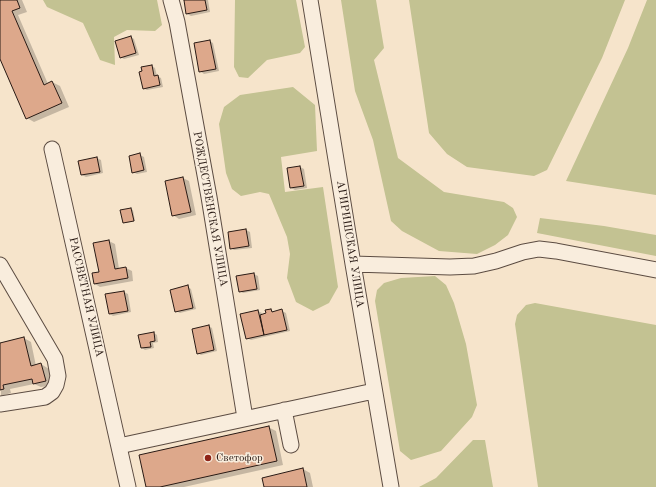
<!DOCTYPE html>
<html>
<head>
<meta charset="utf-8">
<style>
  body { margin:0 }
  canvas { display:block; background:#f6e4cb }
</style>
</head>
<body>
<canvas width="656" height="487"></canvas>
<script>
const c = document.querySelector('canvas').getContext('2d');
c.lineJoin = 'round';
function fillPath(path, color) { c.fillStyle = color; c.fill(path, 'evenodd'); }
const shape = rows => new Path2D(rows.map(r => 'M' + r).join(''));
function stroke(path, color, width, dash) { c.strokeStyle = color; c.lineWidth = width; c.lineCap = dash ? 'butt' : 'round'; c.setLineDash(dash || []); c.stroke(path); }
function label(font, color, halo, rows, align = 'center') {
  c.font = font + ' "Old Standard TT",serif'; c.lineWidth = 3; c.setLineDash([]); c.textBaseline = 'middle'; c.strokeStyle = halo; c.fillStyle = color; for (const [text, x, y, turn = 0] of rows) {
    c.save(); c.translate(x, y); c.rotate((+turn || 0) * Math.PI / 180); c.textAlign = isNaN(turn) ? turn : align; if (halo) c.strokeText(text, 0, 0); c.fillText(text, 0, 0); c.restore();
  }
}
const green = shape([
  [43,0,157,0,162,25,155,31,127,30,114,37,115,65,100,60,83,23,47,7],
  [235,0,296,0,305,47,300,53,267,60,248,78,239,77,234,67],
  [341,0,376,0,384,48,374,60,398,158,444,192,504,202,513,208,517,217,508,235,495,245,477,254,439,251,402,231,391,221,373,140,355,91],
  [409,0,625,0,602,58,547,170,534,176,467,167,447,154,429,133],
  [647,0,656,0,656,195,566,181,628,48],
  [293,87,315,105,317,151,281,157,285,192,323,187,338,287,329,303,313,311,296,302,287,278,290,254,287,237,269,194,260,192,241,196,232,189,226,173,219,124,224,107,240,95],
  [540,218,604,226,656,235,656,256,537,233],
  [435,276,446,285,454,303,466,344,477,405,472,417,441,451,411,460,400,451,375,301,377,290,384,283,401,278],
  [535,303,656,325,656,487,538,487,515,324,517,315,526,305],
  [473,440,485,440,493,487,419,487,436,478]
]);
const shadow = shape([
  [0,0,22,0,27,12,18,15,48,84,52,82,60,86,69,107,34,122,27,118,0,56],
  [185,0,208,0,210,12,191,16,187,14],
  [131,37,134,39,139,55,124,59,121,57],
  [210,41,213,43,219,71,204,74,200,71],
  [152,66,155,68,157,76,161,78,163,87,147,90,143,88],
  [140,155,144,157,147,172,137,174,133,172],
  [97,158,101,160,103,173,86,177,82,175],
  [300,167,304,169,307,188,295,190,291,188],
  [183,178,189,181,196,215,179,219,173,215,166,182],
  [131,209,133,210,135,221,125,223,124,223],
  [246,230,250,232,252,248,234,250,231,248],
  [109,241,115,244,119,269,126,268,132,271,133,281,100,287,95,284,100,273,94,244],
  [254,274,258,276,260,290,243,293,240,291],
  [188,287,191,289,196,309,180,313,176,311],
  [124,292,128,294,131,312,113,316,110,314,106,295],
  [271,310,274,312,282,311,286,313,290,331,251,340,247,338,242,314,258,311,262,313,262,315,267,314],
  [209,326,212,328,217,351,201,355,198,353],
  [154,333,157,335,158,342,153,343,154,348,145,350,142,348],
  [24,338,31,342,36,366,41,364,49,369,53,385,41,387,34,384,10,389,11,393,1,396,0,344],
  [268,427,276,431,283,465,184,487,147,487],
  [303,469,310,473,313,487,265,487]
]);
const building = shape([
  [0,0,17,0,20,8,12,11,44,85,52,81,62,103,26,119,0,59,0,0],
  [184,0,205,0,207,10,186,14,184,0],
  [131,36,136,53,120,58,115,41,131,36],
  [210,40,216,69,199,72,194,43,210,40],
  [152,65,154,76,158,75,160,85,143,89,139,72,142,71,141,67,152,65],
  [140,153,144,170,132,173,129,156,140,153],
  [97,157,100,172,81,175,78,161,97,157],
  [300,166,304,186,290,188,287,168,300,166],
  [183,177,191,212,172,216,165,181,183,177],
  [131,208,134,221,123,223,120,210,131,208],
  [246,229,249,246,230,249,228,232,246,229],
  [109,240,115,269,126,267,128,278,94,284,92,273,99,272,93,243,109,240],
  [254,273,257,289,239,292,236,276,254,273],
  [188,285,193,308,175,312,170,290,188,285],
  [124,291,128,311,109,314,105,294,124,291],
  [271,309,272,312,282,309,287,330,264,335,260,315,266,313,265,310,271,309],
  [258,310,264,335,246,339,240,314,258,310],
  [209,325,214,350,197,354,192,329,209,325],
  [154,332,155,341,150,342,151,347,141,348,138,335,154,332],
  [24,337,31,366,41,363,46,381,33,384,32,379,3,385,4,389,0,390,0,343,24,337],
  [269,426,277,461,160,487,146,487,139,455,269,426],
  [303,468,307,487,264,487,262,478,303,468]
]);
const minor = shape([
  [171,0,177,22,209,197,245,418],
  [310,0,353,264,391,487],
  [52,149,128,487],
  [353,264,450,267,474,266,496,261,523,252,539,249,556,251,656,270],
  [0,265,55,359,58,376,56,385,52,392,45,397,0,404],
  [284,410,291,445],
  [119,446,374,391]
]);
const markers = [
  [208,458,4,"#8f2418"]
];
const streetNames = [
  ["РОЖДЕСТВЕНСКАЯ УЛИЦА",210,209,80],
  ["АГИРИШСКАЯ УЛИЦА",350,244,81],
  ["РАССВЕТНАЯ УЛИЦА",86,297,77]
];
const poiNames = [
  ["Светофор",216,458]
];
fillPath(green, '#c3c292');
fillPath(shadow, '#0003');
fillPath(building, '#dda88b');
stroke(building, '#291a14', 1);
stroke(minor, '#5c4c42', 17);
stroke(minor, '#f9eddd', 15);
for (const [x, y, r, color] of markers) { const dot = new Path2D(); dot.arc(x, y, r, 0, 2 * Math.PI); c.fillStyle = color; c.fill(dot); stroke(dot, '#f9eddd', 1.5); }
label('11px', '#291a14', '#f9eddd', streetNames);
label('11px', '#291a14', '#f9eddd', poiNames, 'left');
</script>
</body>
</html>
